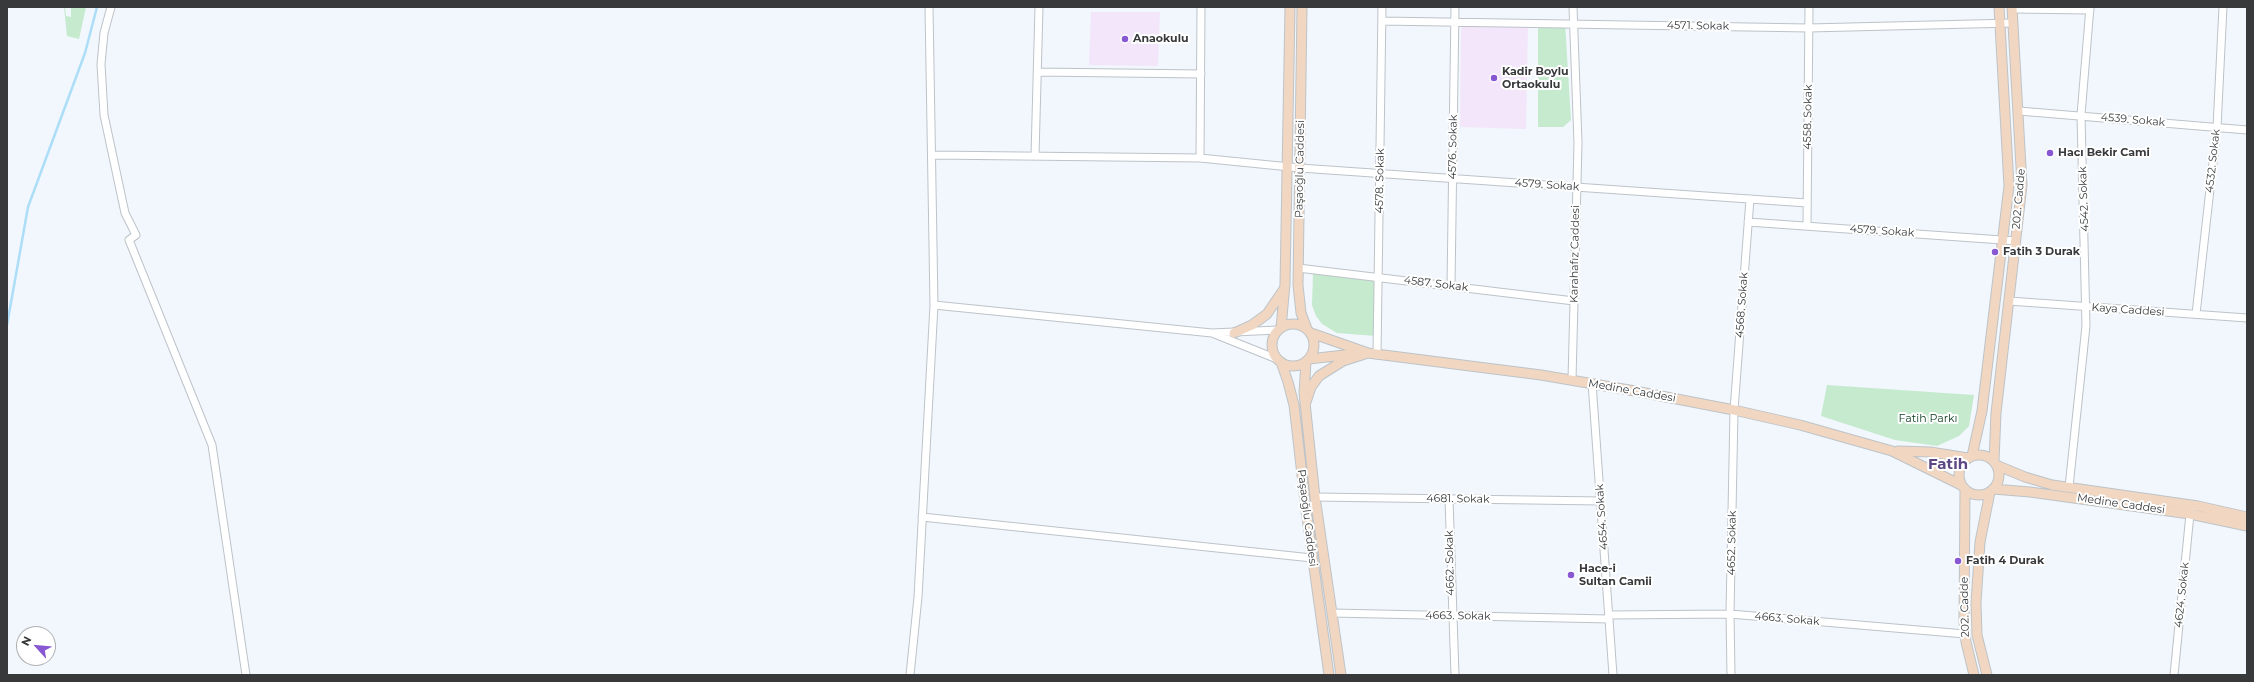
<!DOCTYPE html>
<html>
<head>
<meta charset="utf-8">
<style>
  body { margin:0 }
  #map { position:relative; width:2254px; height:682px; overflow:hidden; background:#f1f7fc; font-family:Montserrat,sans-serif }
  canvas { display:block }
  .frame { position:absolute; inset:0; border:8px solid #37393b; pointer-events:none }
  .north { position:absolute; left:16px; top:626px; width:40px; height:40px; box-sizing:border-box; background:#fff; border:1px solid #afb0b1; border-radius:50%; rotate:297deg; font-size:11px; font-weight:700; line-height:16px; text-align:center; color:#37393b }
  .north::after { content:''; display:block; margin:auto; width:14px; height:18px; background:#8758d2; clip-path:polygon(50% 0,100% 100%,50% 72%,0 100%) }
</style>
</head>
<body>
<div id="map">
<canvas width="2254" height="682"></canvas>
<div class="frame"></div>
<div class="north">N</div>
</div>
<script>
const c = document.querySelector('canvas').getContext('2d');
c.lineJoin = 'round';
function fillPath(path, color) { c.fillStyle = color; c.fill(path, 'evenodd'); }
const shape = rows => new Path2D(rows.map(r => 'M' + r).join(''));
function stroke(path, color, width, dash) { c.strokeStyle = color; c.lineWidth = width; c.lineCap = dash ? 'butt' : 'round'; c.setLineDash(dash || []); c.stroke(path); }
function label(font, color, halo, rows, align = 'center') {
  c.font = font + ' Montserrat,sans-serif'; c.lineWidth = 4; c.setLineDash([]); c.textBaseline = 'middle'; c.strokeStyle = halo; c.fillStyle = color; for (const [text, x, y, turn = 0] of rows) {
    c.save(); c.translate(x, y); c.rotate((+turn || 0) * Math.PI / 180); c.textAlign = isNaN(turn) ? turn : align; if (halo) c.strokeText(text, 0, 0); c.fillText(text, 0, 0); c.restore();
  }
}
const education = shape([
  [1091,12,1160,12,1158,66,1089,65],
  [1466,23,1528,25,1526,129,1460,127,1461,28]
]);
const green = shape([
  [64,7,65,7,66,16,71,17,71,7,86,7,79,39,67,36],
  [1565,22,1571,120,1563,127,1538,127,1538,25],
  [1313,274,1376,281,1376,336,1337,333,1322,324,1316,316,1312,305],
  [1827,385,1974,395,1969,426,1959,436,1937,446,1895,440,1821,416]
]);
const stream = shape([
  [7,325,28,207,85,53,97,7]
]);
const street = shape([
  [111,7,104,33,101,64,104,115,125,213,136,235,129,240,212,445,246,675],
  [2013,9,2090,10],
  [1382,21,1809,28,2013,23],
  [1038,72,1201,74],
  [2019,111,2247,130],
  [932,155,1200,158,1300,168,1807,203],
  [1035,156,1039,7],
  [1200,158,1201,7],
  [1748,222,2016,241],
  [1807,226,1809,7],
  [1298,268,1574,301],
  [1451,286,1455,7],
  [2009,301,2247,318],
  [934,305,1212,333],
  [2196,314,2217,127,2223,7],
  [1377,355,1382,7],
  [1277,359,1212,333,1278,330],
  [1572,380,1578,143,1573,7],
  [1592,383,1613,675],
  [2069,487,2086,326,2081,115,2090,7],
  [1315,497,1601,501],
  [1449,499,1455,675],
  [922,517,1312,558],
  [1332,613,1609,619],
  [1609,615,1730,614,1965,634],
  [910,675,918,597,934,305,929,7],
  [1731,675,1730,614,1734,410,1750,199],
  [2174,675,2190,514]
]);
const secondary = shape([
  [1302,7,1298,285,1301,313,1307,329],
  '1272 345a21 21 0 1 1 42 0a21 21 0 1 1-42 0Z',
  [1281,328,1285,284,1290,7],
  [1234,333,1252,325,1267,314,1284,289],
  [1311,333,1368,353],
  [1309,359,1353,354],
  [1281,362,1288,382,1294,405,1306,510,1329,675],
  [1306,362,1304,393,1315,497,1341,675],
  [1305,405,1311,387,1319,376,1343,361,1368,353,1541,375,1635,391,1734,410,1800,425,1892,451,1961,485],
  [1898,451,1930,452,1968,458],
  '1959 475a20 20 0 1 1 40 0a20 20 0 1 1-40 0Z',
  [1972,456,1982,411,2009,186,1999,7],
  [1994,461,1996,413,2022,185,2012,7],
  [1996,465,2025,477,2052,485,2198,506,2247,517],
  [1965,489,1964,622,1966,642,1974,675],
  [1993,489,2030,492,2190,514,2247,526],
  [1987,675,1977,635,1976,603,1980,542,1990,492]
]);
const markers = [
  [1125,39,4,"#8758d2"],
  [1494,78,4,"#8758d2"],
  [2050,153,4,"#8758d2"],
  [1995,252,4,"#8758d2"],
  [1958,561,4,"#8758d2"],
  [1571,575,4,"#8758d2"]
];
const streetNames = [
  ["4571. Sokak",1698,26,1],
  ["4558. Sokak",1808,117,-89],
  ["4539. Sokak",2133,120,5],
  ["4576. Sokak",1453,147,-89],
  ["4532. Sokak",2213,161,-84],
  ["Paşaoğlu Caddesi",1300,169,-89],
  ["4578. Sokak",1380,181,-89],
  ["4579. Sokak",1547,185,4],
  ["202. Cadde",2019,199,-85],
  ["4542. Sokak",2084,199,-92],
  ["4579. Sokak",1882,231,4],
  ["Karahafız Caddesi",1575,254,-89],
  ["4587. Sokak",1436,284,7],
  ["4568. Sokak",1742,305,-86],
  ["Kaya Caddesi",2128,310,4],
  ["Medine Caddesi",1632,391,10],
  ["4681. Sokak",1458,499,1],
  ["Medine Caddesi",2121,504,8],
  ["4654. Sokak",1602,517,-94],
  ["Paşaoğlu Caddesi",1307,518,83],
  ["4652. Sokak",1732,543,-89],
  ["4662. Sokak",1450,563,-91],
  ["4624. Sokak",2182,595,-84],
  ["202. Cadde",1965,607,-91],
  ["4663. Sokak",1458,616,1],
  ["4663. Sokak",1787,619,5]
];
const poiNames = [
  ["Anaokulu",1133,39],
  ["Kadir Boylu",1502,72],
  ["Ortaokulu",1502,85],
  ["Hacı Bekir Cami",2058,153],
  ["Fatih 3 Durak",2003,252],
  ["Fatih 4 Durak",1966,561],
  ["Hace-i",1579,569],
  ["Sultan Camii",1579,582]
];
const parkNames = [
  ["Fatih Parkı",1928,419]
];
const districtNames = [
  ["Fatih",1948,465]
];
fillPath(education, '#f3e6fa');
fillPath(green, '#c5eace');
stroke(stream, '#addef8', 2.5);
stroke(street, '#bdc3c8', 9);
stroke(secondary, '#bdc3c8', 11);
stroke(street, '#fff', 7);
stroke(secondary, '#f1d7c1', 9);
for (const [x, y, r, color] of markers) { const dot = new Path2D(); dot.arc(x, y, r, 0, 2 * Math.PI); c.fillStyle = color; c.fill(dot); stroke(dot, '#fff', 1.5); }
label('11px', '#37393b', '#fff', streetNames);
label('bold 11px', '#37393b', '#fff', poiNames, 'left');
label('11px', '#0f4022', '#fff', parkNames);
label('bold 15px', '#5c4784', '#fff', districtNames);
</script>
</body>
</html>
